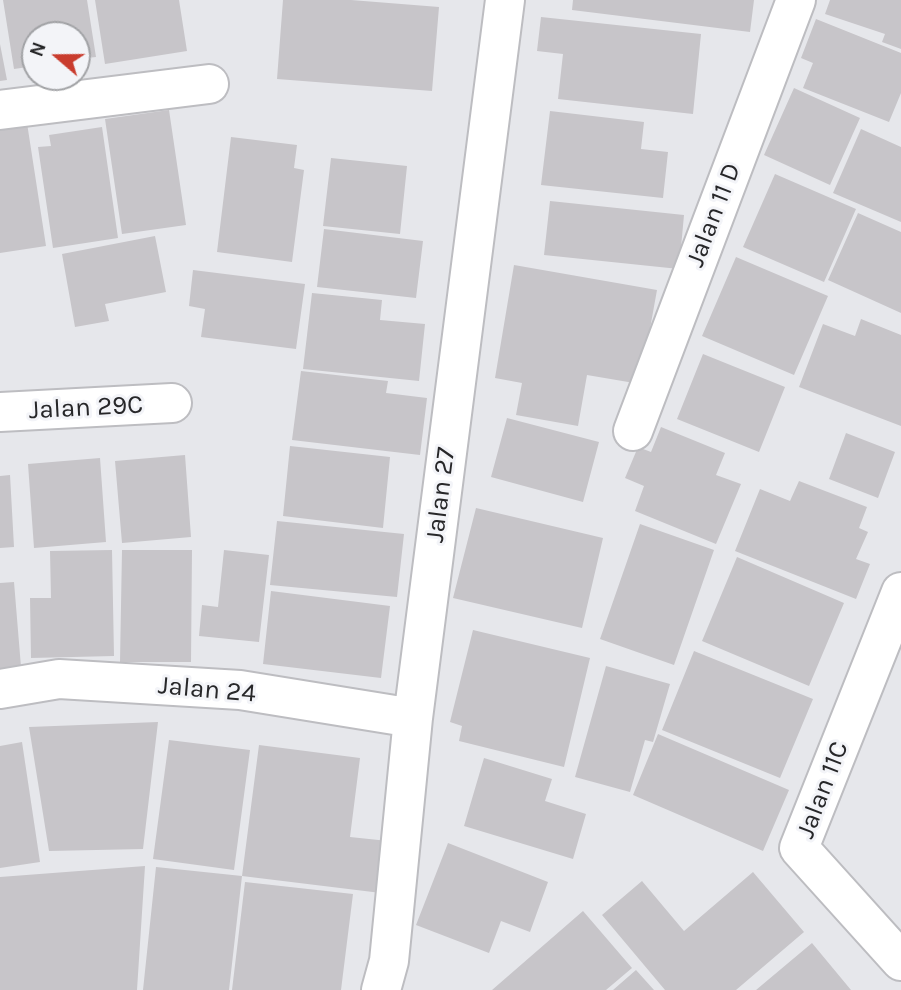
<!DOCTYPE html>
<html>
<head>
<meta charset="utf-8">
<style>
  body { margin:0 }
  #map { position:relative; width:901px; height:990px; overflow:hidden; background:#e6e7eb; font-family:Karla,sans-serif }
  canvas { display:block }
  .north { position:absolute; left:21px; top:21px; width:70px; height:70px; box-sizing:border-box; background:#f3f4f8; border:2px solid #a1a2a5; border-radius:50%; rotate:290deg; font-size:19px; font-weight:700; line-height:28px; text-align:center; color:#272729 }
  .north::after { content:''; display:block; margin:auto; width:24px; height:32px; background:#c93c2e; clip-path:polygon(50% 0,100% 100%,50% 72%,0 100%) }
</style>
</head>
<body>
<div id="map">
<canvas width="901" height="990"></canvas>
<div class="north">N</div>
</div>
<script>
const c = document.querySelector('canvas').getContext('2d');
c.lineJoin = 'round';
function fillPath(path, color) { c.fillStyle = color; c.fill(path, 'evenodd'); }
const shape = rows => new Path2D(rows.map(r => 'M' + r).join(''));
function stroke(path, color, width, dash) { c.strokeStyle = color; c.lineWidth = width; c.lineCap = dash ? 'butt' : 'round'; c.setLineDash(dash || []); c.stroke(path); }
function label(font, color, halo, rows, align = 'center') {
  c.font = font + ' Karla,sans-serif'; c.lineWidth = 6; c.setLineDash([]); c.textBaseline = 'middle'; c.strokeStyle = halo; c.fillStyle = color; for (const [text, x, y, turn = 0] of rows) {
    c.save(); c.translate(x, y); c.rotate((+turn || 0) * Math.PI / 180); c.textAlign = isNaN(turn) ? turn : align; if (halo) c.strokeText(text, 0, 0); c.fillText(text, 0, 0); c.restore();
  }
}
const building = shape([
  [3,0,87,0,96,57,77,59,77,35,35,35,35,66,14,69],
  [95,0,179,0,187,51,105,64],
  [283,0,351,0,439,7,432,91,277,79],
  [573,0,754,0,750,32,572,10],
  [830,0,901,0,901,49,882,42,885,34,825,14],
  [541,17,701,34,693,114,558,99,563,54,537,51],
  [816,19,901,53,901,93,889,122,803,88,813,63,801,58],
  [0,44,7,80,0,81],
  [794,88,860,118,830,185,764,155],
  [169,110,186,225,122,234,105,119],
  [550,111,644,122,641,149,668,152,663,198,541,185],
  [27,123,46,246,0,253,0,127],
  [102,127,118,238,53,248,38,147,51,146,49,135],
  [861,129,901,147,901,222,833,193],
  [231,137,297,145,294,168,304,170,292,262,217,252],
  [331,158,407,166,400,234,323,226],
  [775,174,856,209,824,282,743,247],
  [550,201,684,215,679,269,544,255],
  [858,213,901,232,901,313,828,280],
  [324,229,423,241,416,298,317,287],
  [155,236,166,292,105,304,109,321,75,327,62,254],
  [736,257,828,296,794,375,702,336],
  [514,265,657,290,640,384,587,375,578,426,516,415,522,383,495,378],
  [193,270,305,284,296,349,201,337,205,309,189,306],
  [312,293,382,300,380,320,425,324,419,381,303,369],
  [861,319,901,335,901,426,799,387,823,324,855,336],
  [703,354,785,387,759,452,677,419],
  [301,371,388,381,386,393,427,398,420,455,292,440],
  [507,418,599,442,583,502,491,477],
  [661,427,725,453,716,475,741,484,716,544,635,511,644,486,625,478,638,447,651,452],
  [846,433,895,452,878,498,829,479],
  [290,446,390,457,383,528,283,516],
  [185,455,191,537,122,543,115,461],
  [100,458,106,542,34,548,28,464],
  [10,475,14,547,0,548,0,476],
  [799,481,867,507,859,528,868,532,856,559,870,564,856,599,735,551,760,489,790,501],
  [476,508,603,538,582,628,453,598],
  [277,521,404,534,397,597,270,585],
  [640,524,714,550,674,665,600,639],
  [112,550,114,656,31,658,30,598,51,598,50,551],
  [122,550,192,550,191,662,120,662],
  [224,550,269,555,259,642,199,636,202,605,218,607],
  [737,557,844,603,809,686,702,641],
  [14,582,21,667,0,669,0,583],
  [271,591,390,606,381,678,263,664],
  [473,630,590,658,564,767,459,741,462,726,450,722],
  [694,651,813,699,780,778,662,730],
  [606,666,670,684,653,742,645,740,630,792,575,777],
  [158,722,143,849,49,851,29,727],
  [658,734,789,790,763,851,633,795],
  [169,740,250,750,234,870,153,859],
  [22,742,40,862,0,868,0,746],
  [259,745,360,758,350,837,388,841,381,893,242,876],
  [484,758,552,779,545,801,586,814,573,859,464,826],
  [448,843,548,882,530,932,501,921,489,953,416,925],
  [145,866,137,990,0,990,0,877],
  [156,867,242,876,229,990,143,990],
  [753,872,804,932,736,990,665,990,602,915,642,881,684,931],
  [245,882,353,894,341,990,232,990],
  [583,911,632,968,606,990,492,990],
  [812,943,851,990,756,990],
  [636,970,654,990,613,990]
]);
const minor = shape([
  [0,110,209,84],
  [0,412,172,403],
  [633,431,796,0],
  [901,592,799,848,901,961],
  [0,689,59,679,240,690,413,718],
  [381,990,389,961,413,718,505,0]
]);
const streetNames = [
  ["Jalan 11 D",714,215,-69],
  ["Jalan 29C",86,408,-3],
  ["Jalan 27",441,495,-83],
  ["Jalan 24",207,690,5],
  ["Jalan 11C",823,790,-69]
];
fillPath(building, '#c7c5c9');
stroke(minor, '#bdbdc1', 42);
stroke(minor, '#fff', 38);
label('26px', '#272729', '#f3f4f8', streetNames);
</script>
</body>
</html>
